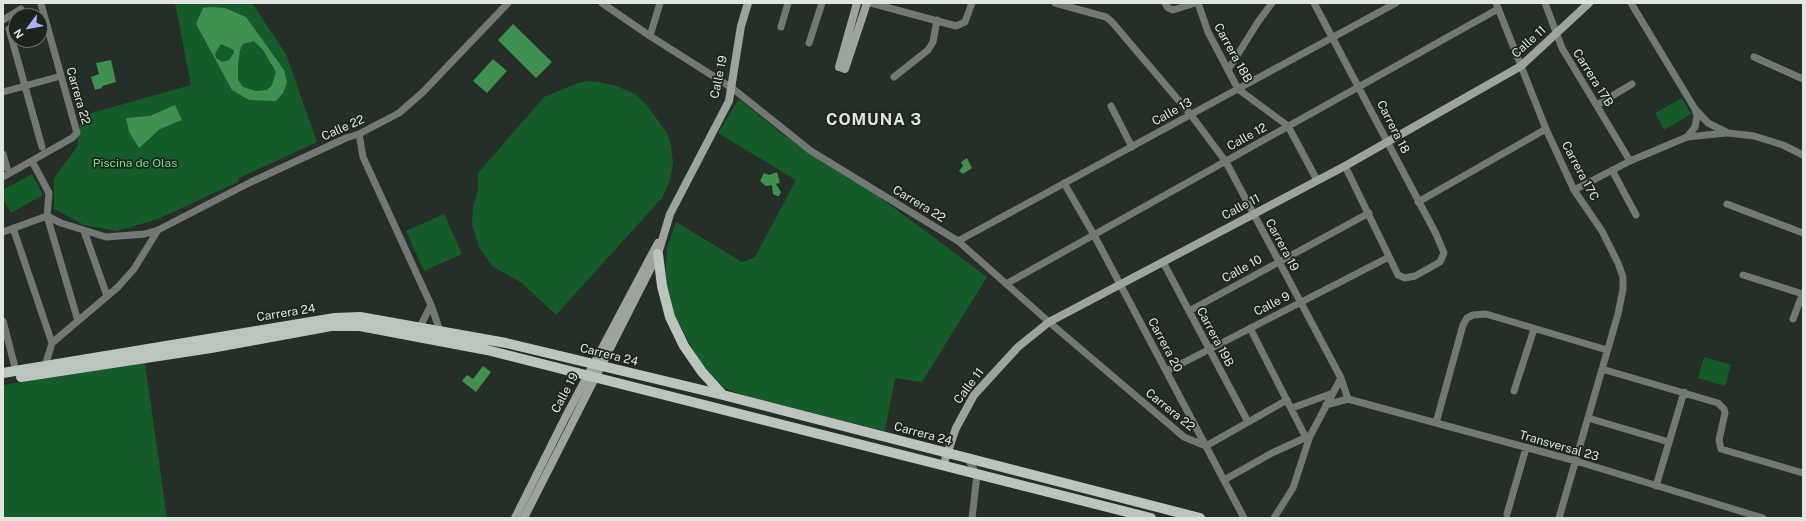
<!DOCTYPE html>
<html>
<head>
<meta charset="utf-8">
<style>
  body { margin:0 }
  #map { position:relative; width:1806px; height:521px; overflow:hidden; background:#252e27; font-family:"Public Sans",sans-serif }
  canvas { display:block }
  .frame { position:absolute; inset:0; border:4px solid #e0e5e0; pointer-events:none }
  .north { position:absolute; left:8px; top:8px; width:40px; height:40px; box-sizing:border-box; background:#1c241d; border:1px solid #6a716b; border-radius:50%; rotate:238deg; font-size:11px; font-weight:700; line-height:16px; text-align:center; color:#e0e5e0 }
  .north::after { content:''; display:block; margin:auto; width:14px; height:18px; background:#aeaefa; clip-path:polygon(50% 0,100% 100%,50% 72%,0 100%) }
</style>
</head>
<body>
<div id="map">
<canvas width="1806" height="521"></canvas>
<div class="frame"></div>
<div class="north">N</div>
</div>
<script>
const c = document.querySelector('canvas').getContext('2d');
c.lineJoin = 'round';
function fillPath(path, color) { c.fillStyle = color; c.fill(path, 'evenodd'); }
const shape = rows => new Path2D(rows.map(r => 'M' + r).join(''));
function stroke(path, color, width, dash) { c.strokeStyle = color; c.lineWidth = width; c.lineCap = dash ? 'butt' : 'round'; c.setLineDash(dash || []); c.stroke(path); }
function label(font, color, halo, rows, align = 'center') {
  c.font = font + ' "Public Sans",sans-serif'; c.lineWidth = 3.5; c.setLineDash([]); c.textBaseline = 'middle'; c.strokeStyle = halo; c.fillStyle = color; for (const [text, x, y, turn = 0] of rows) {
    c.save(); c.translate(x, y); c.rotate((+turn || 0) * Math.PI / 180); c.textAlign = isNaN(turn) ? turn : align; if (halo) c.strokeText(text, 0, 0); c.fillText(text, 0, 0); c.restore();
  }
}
const green = shape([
  [175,3,252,3,286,54,317,142,239,178,238,182,158,219,117,231,84,225,54,209,54,178,77,147,81,116,191,85],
  [588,81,599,82,617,86,635,94,646,104,667,133,671,145,673,163,670,180,662,198,556,315,522,283,492,266,479,247,472,224,473,208,478,190,478,173,544,97,578,83],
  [1682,98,1691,114,1664,130,1655,113],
  [739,99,781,133,816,158,874,193,987,277,922,382,895,378,885,431,750,397,726,389,700,363,675,316,665,282,667,247,676,222,742,262,755,257,796,180,718,133],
  [32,174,43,195,11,213,3,199,3,190],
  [444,214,462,254,424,271,406,231],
  [1704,357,1731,365,1725,386,1698,378],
  [145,363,167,518,3,518,3,385]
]);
const water = shape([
  [210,7,225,8,246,17,284,70,287,82,283,93,276,101,249,100,232,90,196,24,203,8],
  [254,41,263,50,276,72,272,85,267,90,256,91,243,87,238,80,238,64,240,50,243,44],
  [221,44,234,50,234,53,229,60,222,62,216,58,215,54],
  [513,24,552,62,536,78,498,40],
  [493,59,507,71,487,93,473,81],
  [111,60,116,82,102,86,102,88,95,90,91,77,99,74,96,63],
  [175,105,182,120,160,129,139,148,129,132,126,118,150,116],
  [967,158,972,168,963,174,959,171,963,166,961,162],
  [777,172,780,183,776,184,781,192,779,196,777,196,773,194,772,185,766,186,760,181,764,173,769,175],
  [483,366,491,372,476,392,462,381,467,375,473,379]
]);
const street = shape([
  [602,3,650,36,732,88,811,151,958,241,1049,322,1184,437,1206,446,1287,400],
  [871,3,956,26,965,22,972,3],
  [1055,3,1106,17,1112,22,1191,115,1226,162,1341,378,1348,399],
  [1165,3,1168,8,1173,10,1195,3],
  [1198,3,1208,32,1238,89,1288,126,1317,180],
  [1314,3,1436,234,1444,253,1440,262,1415,276,1405,278,1398,275,1345,166],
  [1496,3,1546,129,1574,190,1602,231,1618,263,1623,277,1623,289,1618,314,1559,518],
  [1545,3,1562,48,1630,161],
  [1631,3,1695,109,1708,123,1728,133,1754,136,1783,145,1803,155],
  [3,20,21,9],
  [781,27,788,3],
  [9,29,42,147],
  [650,36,660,3],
  [809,43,822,3],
  [1754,57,1803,79],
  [1228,70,1258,22,1272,3],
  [894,77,928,50,933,42,937,20],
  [3,92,61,76],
  [1597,105,1632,84],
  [1111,106,1132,147],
  [359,134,363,157,431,305,440,331],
  [1687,137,1695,127,1697,116,1695,109],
  [3,154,7,168],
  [32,161,49,193,47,216,78,321],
  [1612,170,1636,215],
  [3,177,72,138,77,133,41,4],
  [1064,183,1094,235,1244,518],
  [1574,190,1630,161,1687,137,1726,133],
  [1418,202,1546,129],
  [1727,204,1803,233],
  [47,216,61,223,106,237,145,234,158,230,251,182,346,138,359,134,399,113,423,92,508,3],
  [13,228,52,343],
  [84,231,107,296],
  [3,232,47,216],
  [958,241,1396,3],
  [1163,262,1248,422],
  [1743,275,1803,294],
  [1006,284,1498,9],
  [1189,311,1369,213],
  [1793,319,1803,293],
  [3,321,16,371],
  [420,327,431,305],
  [1250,328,1306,438],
  [45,366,52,343,118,287,134,269,158,230],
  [1602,369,1718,403,1724,409,1725,413,1719,440,1721,449,1803,473],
  [1167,371,1389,257],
  [1514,391,1534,329],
  [1326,405,1348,399,1576,461,1763,518],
  [1292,408,1333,393],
  [1588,418,1669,442],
  [1436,423,1463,325,1467,318,1473,315,1486,314,1607,350],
  [968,459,977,475,972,518],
  [1224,480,1272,453,1309,436],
  [1656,486,1684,392],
  [1507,514,1526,448],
  [1274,518,1293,488,1310,436,1341,378]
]);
const secondary = shape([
  [857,3,839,67,845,69,867,3],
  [943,466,956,428,974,395,1018,347,1049,322,1345,166,1521,66,1589,3],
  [515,518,565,418,658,243],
  [524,518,658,254,670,214,729,101,741,26,748,3]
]);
const primary = shape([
  [658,254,662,286,670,317,684,346,702,372,723,395],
  [3,373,335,318,360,317,506,343,723,395,1200,518],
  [21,377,211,348,331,326,360,326,487,350,1151,518]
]);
const streetNames = [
  ["Calle 11",1529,42,-42],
  ["Carrera 18B",1233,53,61],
  ["Calle 19",719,77,-78],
  ["Carrera 17B",1593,78,58],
  ["Carrera 22",78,96,74],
  ["Calle 13",1172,112,-29],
  ["Carrera 18",1393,127,63],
  ["Calle 22",343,128,-24],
  ["Calle 12",1247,137,-29],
  ["Carrera 17C",1580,171,62],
  ["Carrera 22",919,204,31],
  ["Calle 11",1241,207,-28],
  ["Carrera 19",1282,245,62],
  ["Calle 10",1242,269,-29],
  ["Calle 9",1272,304,-27],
  ["Carrera 24",286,313,-9],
  ["Carrera 19B",1215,337,62],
  ["Carrera 20",1165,345,62],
  ["Carrera 24",609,355,14],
  ["Calle 11",969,386,-53],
  ["Calle 19",565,393,-62],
  ["Carrera 22",1170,410,39],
  ["Carrera 24",923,434,15],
  ["Transversal 23",1559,446,16]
];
const parkNames = [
  ["Piscina de Olas",135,163]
];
const districtNames = [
  ["COMUNA 3",874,120]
];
fillPath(green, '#165b2a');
fillPath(water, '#409052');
stroke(street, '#737874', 7);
stroke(secondary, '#9ca49d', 8);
stroke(primary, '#bcc5bd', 10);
label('12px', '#e0e5e0', '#1c241d', streetNames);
label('12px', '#76df8c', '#1c241d', parkNames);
c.letterSpacing = '1px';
label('bold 16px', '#e0e5e0', '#1c241d', districtNames);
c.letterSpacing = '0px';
</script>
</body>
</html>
